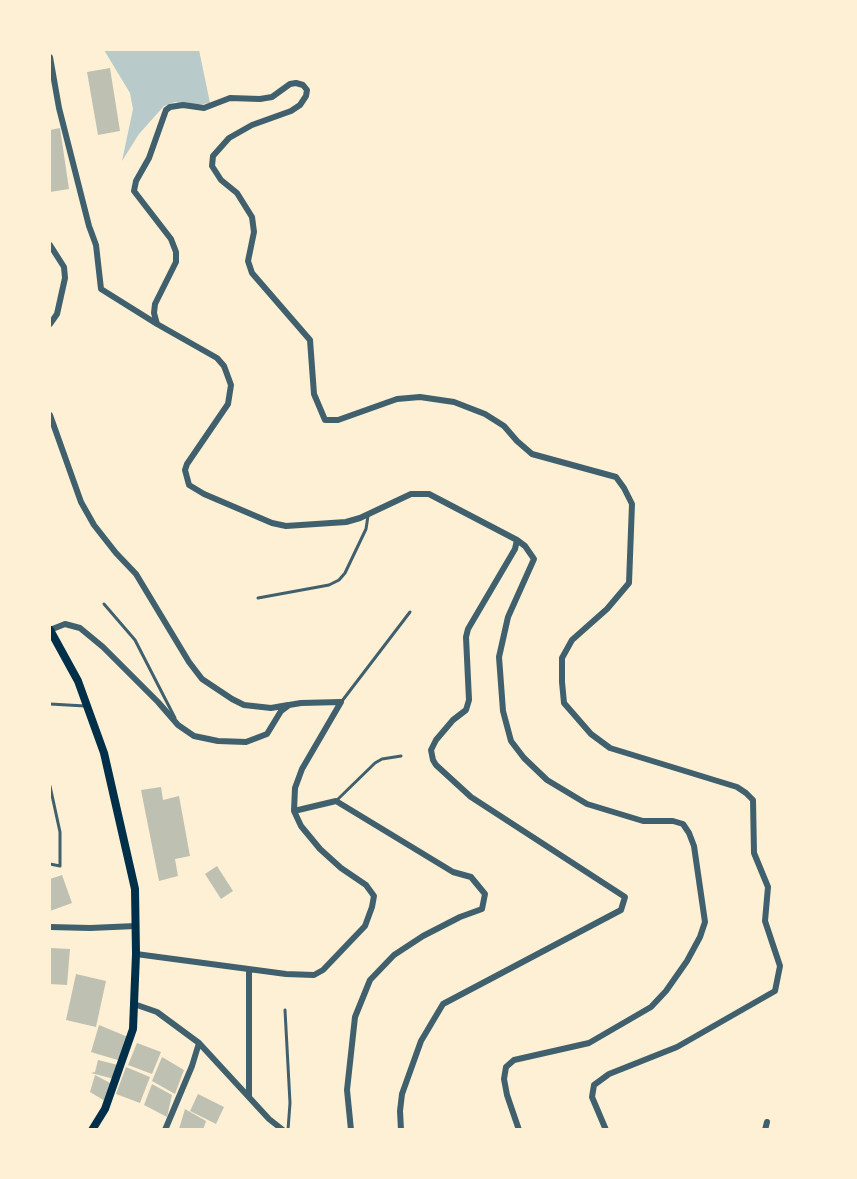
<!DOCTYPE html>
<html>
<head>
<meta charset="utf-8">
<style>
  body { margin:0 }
  #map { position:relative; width:857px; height:1179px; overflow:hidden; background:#fdf0d5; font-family:"PT Sans Narrow",sans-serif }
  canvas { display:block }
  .frame { position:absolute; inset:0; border:51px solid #fdf0d5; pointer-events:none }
</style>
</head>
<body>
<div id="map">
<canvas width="857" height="1179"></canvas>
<div class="frame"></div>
</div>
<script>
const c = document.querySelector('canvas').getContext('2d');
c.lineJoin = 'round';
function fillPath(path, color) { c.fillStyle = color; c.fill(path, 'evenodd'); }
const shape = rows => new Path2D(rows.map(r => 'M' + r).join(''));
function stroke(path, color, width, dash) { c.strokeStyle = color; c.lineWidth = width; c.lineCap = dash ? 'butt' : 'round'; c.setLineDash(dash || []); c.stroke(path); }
const green = shape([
  [104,50,199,50,210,103,195,105,175,102,164,106,139,134,122,161,133,109,130,93]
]);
const building = shape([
  [110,68,120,131,98,135,87,72],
  [60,128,69,189,50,192,50,130],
  [161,787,163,800,179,796,190,856,175,859,178,876,159,881,141,790],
  [217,866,233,891,221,899,205,874],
  [62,875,72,903,50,911,50,879],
  [50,948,70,949,67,985,50,984],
  [76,974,106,981,96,1027,66,1020],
  [99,1025,128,1037,121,1061,91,1052],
  [137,1043,161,1052,152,1074,128,1065],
  [162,1057,184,1070,175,1094,152,1081],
  [98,1060,118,1065,114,1079,91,1073,95,1072],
  [126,1067,150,1077,140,1103,116,1094],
  [95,1075,112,1084,105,1101,90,1092],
  [152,1084,172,1095,167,1117,144,1105],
  [198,1094,224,1107,216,1124,190,1111],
  [185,1109,206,1121,203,1130,179,1129]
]);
const service = shape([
  [258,598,329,585,339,580,345,573,366,529,368,516],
  [104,604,135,640,175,718],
  [342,701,410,612],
  [50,704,85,706],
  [50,786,60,832,60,866,50,864],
  [336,801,375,763,382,759,401,756],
  [285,1010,290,1103,288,1130]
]);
const minor = shape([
  [50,57,59,108,89,226,96,245,101,289,157,324],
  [50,245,64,267,65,278,57,314,50,324],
  [50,415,81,502,94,525,116,553,136,574,189,662,202,679,232,699,244,705,271,708,288,705],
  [50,630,65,624,80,628,103,647,158,702,178,725,194,736,218,741,246,742,267,734,281,711,289,705,301,703,341,702,302,769,295,788,294,811,301,826,320,849,341,868,366,885,374,896,372,907,365,926,323,970,314,975,286,974,136,954],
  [294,811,336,801,453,872,471,877,485,894,482,909,460,917,423,936,394,955,370,980,355,1017,347,1090,351,1130],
  [50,927,90,928,136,926],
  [249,970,249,1096],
  [134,1004,157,1012,199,1043,269,1119,283,1130],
  [165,1130,192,1066,199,1043],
  [401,1130,400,1111,402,1094,421,1041,443,1004,621,910,625,897,471,797,436,765,433,760,431,750,436,740,453,720,466,710,469,700,466,637,468,629,515,549,517,540],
  [519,1130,507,1095,504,1079,506,1067,514,1060,589,1043,651,1007,666,991,687,961,700,937,705,922,694,846,689,833,683,824,673,821,643,821,587,804,547,780,524,758,511,741,503,711,499,657,508,617,534,559,525,546,517,540,429,494,411,494,360,518,346,522,286,526,272,523,204,494,189,485,185,470,187,464,228,404,231,385,224,366,217,358,157,324,154,313,155,304,176,262,176,252,171,239,134,191,136,181,149,158,166,110,170,107,183,105,204,108,230,98,260,99,272,97,290,84,296,83,303,85,307,90,306,96,300,105,291,111,252,125,229,138,213,156,212,166,221,180,237,193,252,217,254,232,248,261,252,273,310,340,314,394,325,420,338,420,397,399,420,397,454,402,485,414,504,426,517,441,532,454,616,477,624,488,632,504,629,583,607,609,572,640,562,658,562,682,564,703,591,734,610,748,737,787,746,793,753,800,754,853,768,887,765,921,780,966,775,991,677,1047,609,1074,594,1085,592,1097,606,1130],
  [765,1130,767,1122]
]);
const secondary = shape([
  [50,630,78,681,104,753,135,889,136,954,133,1029,105,1109,92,1130]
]);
fillPath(green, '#b9caca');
fillPath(building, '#bec0b2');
stroke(service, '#3f606c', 3);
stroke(minor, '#3f606c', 6);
stroke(secondary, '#003049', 8);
</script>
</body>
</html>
